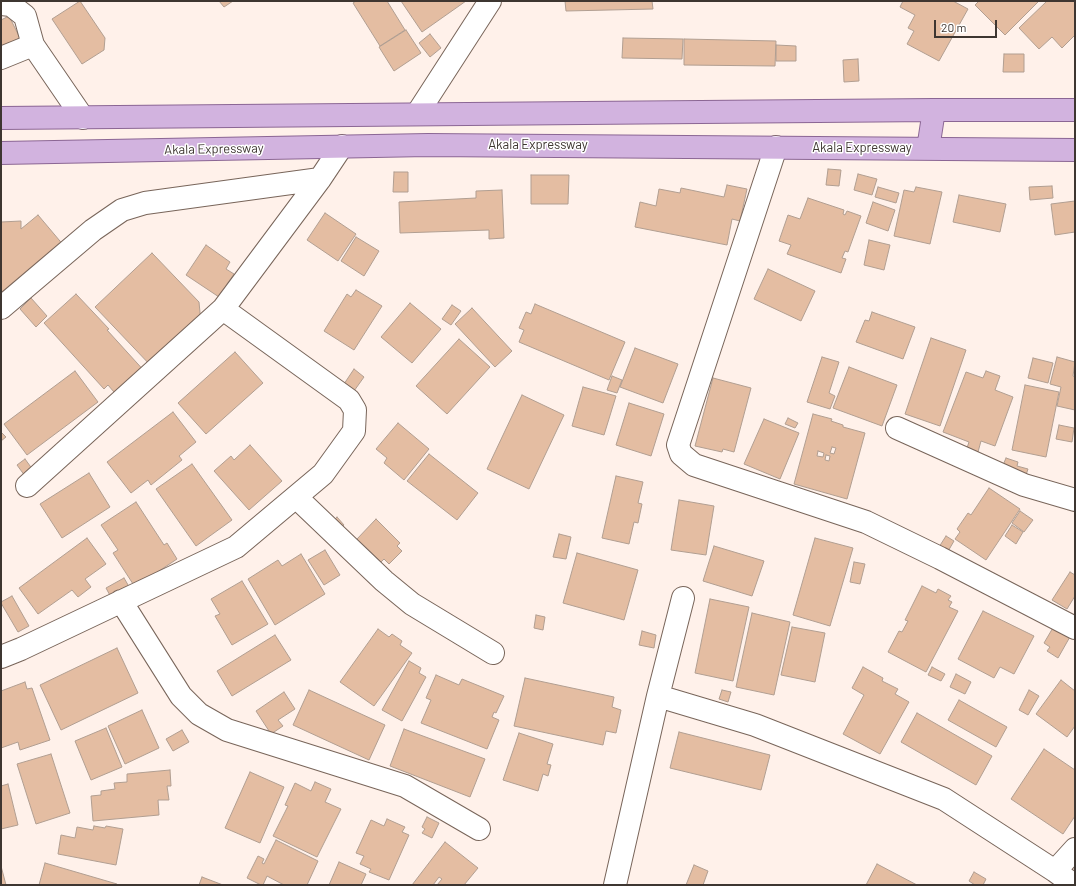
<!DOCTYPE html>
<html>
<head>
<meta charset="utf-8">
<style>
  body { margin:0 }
  #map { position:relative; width:1076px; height:886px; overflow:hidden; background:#fff1ea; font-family:Barlow,sans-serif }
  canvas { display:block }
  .frame { position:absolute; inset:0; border:2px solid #3e3631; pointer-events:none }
  .scale { position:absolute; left:934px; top:20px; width:63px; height:18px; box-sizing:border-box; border:2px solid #3e3631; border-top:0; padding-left:5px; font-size:12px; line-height:14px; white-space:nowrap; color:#3e3631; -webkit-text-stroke:3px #fff; paint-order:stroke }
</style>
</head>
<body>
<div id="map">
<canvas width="1076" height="886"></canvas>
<div class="frame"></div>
<div class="scale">20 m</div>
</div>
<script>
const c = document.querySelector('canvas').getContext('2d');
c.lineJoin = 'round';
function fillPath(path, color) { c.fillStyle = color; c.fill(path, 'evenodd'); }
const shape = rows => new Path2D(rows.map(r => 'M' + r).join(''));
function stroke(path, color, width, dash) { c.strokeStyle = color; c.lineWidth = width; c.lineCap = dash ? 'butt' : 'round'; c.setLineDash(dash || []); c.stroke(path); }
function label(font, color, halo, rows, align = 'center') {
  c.font = font + ' Barlow,sans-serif'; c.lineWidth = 3; c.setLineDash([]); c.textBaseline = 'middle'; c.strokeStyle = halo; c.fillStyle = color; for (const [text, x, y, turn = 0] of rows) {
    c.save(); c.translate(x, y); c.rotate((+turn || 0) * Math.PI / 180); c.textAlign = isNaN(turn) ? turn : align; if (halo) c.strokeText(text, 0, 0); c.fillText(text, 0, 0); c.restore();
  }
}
const building = shape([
  [80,1,105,38,104,50,82,64,52,19,80,1],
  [219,1,233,1,224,7,219,1],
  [356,1,387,1,405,30,380,46,353,3,356,1],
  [401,1,466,1,422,32,401,1],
  [565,1,652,1,653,9,566,11,565,1],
  [903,1,953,1,968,9,939,61,907,44,914,31,908,28,915,15,900,7,903,1],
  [979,1,1039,1,1005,35,975,5,979,1],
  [1047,1,1075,1,1075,35,1062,48,1052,37,1039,49,1019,28,1047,1],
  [9,16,20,38,1,47,1,20,9,16],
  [406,30,421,53,394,71,379,47,406,30],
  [430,34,441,48,430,57,419,43,430,34],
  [623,38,683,39,682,59,622,58,623,38],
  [684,39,776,41,775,66,684,65,684,39],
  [776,45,796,46,796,61,776,61,776,45],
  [1004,54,1024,54,1024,72,1003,72,1004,54],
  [858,59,859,81,844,82,843,60,858,59],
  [828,169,841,170,839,186,826,185,828,169],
  [394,172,408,172,408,192,393,192,394,172],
  [858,174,877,179,872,195,854,190,858,174],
  [531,175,569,175,568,204,531,204,531,175],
  [727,185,747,189,740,221,732,219,727,245,635,227,640,202,656,206,659,189,680,193,681,188,724,197,727,185],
  [1052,186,1053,198,1030,200,1029,187,1052,186],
  [878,187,899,193,896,203,875,197,878,187],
  [916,187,942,192,930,244,894,236,904,190,914,192,916,187],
  [502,190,504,238,489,239,489,230,400,233,399,202,476,198,476,191,502,190],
  [959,195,1006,204,1000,232,953,222,959,195],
  [808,198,844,210,843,214,845,215,847,211,861,216,848,252,845,251,842,258,846,259,841,273,787,254,791,245,779,241,788,215,800,219,808,198],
  [1075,201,1075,232,1055,235,1051,204,1075,201],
  [873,202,895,210,888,231,866,223,873,202],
  [325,213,356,234,338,261,307,240,325,213],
  [38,215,65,247,1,300,1,222,21,221,21,229,38,215],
  [356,237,379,251,364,276,341,261,356,237],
  [869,240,890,245,884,270,864,265,869,240],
  [206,245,230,262,226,269,234,274,227,284,231,287,226,294,222,291,219,297,186,275,206,245],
  [152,253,199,302,201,323,153,368,95,307,152,253],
  [768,269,815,291,801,321,754,299,768,269],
  [356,290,382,306,354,350,324,331,347,294,351,297,356,290],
  [76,294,109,329,107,330,147,374,120,399,108,385,104,389,44,323,76,294],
  [31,298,47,316,36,327,20,309,31,298],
  [410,303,441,329,412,363,381,337,410,303],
  [535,304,625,342,609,380,519,342,524,330,519,328,526,312,531,314,535,304],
  [452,305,461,311,451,325,442,319,452,305],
  [472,308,512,351,495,367,455,324,472,308],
  [872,312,915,327,903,359,856,342,865,320,869,321,872,312],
  [931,338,966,350,940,426,905,414,931,338],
  [459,339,490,367,447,414,416,386,459,339],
  [635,348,678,364,663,403,620,387,635,348],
  [235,352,263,383,206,434,178,403,235,352],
  [822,357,839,362,829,393,835,396,830,409,807,402,822,357],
  [1057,357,1075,362,1073,376,1075,377,1075,410,1057,406,1061,387,1050,384,1057,357],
  [1033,358,1053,363,1048,383,1028,378,1033,358],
  [849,367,897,385,882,426,833,408,849,367],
  [354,369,364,377,354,391,344,384,354,369],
  [75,371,98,402,27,455,4,424,75,371],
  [986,371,1000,376,995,390,1013,397,995,446,981,441,978,452,967,448,969,442,943,432,966,372,983,378,986,371],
  [612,376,622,380,617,393,607,390,612,376],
  [713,378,751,388,734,452,723,449,722,452,695,446,713,378],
  [1025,385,1059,392,1046,457,1012,450,1025,385],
  [583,387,616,396,604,435,572,426,583,387],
  [522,395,564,415,529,489,487,469,522,395],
  [629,403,664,414,651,456,616,445,629,403],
  [173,412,196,442,179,456,182,460,151,485,148,480,131,493,107,462,173,412],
  [813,414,832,419,831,421,843,425,843,427,865,433,847,499,794,484,813,414],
  [832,447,836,448,834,454,830,453,832,447],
  [818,451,824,453,823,457,817,456,818,451],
  [826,455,830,456,829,461,825,460,826,455],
  [788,418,798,423,795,428,785,424,788,418],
  [764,419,799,433,780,479,744,464,764,419],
  [398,423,429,449,404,480,384,463,387,458,376,449,398,423],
  [1059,425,1074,428,1072,442,1056,439,1059,425],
  [1,432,6,437,1,441,1,432],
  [250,445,282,481,249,510,214,471,231,456,234,460,250,445],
  [429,454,478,493,457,520,407,481,429,454],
  [1006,458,1018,462,1017,466,1028,469,1025,478,1001,470,1006,458],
  [25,459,33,470,25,476,17,465,25,459],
  [192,464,232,520,196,546,156,489,192,464],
  [89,473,110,507,62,538,40,504,89,473],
  [616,476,643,482,638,503,642,504,638,523,634,522,629,544,602,538,616,476],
  [989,488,1020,509,986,560,955,539,960,532,957,529,968,513,971,515,989,488],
  [679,500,714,506,706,555,671,550,679,500],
  [136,502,164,545,167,543,177,559,135,587,113,553,118,550,101,525,136,502],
  [1020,511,1033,520,1024,532,1012,523,1020,511],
  [337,517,344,525,336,532,329,525,337,517],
  [376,519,400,543,397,546,402,551,389,564,384,559,381,562,357,539,376,519],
  [1012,525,1023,532,1016,544,1005,536,1012,525],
  [559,534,571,537,566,559,553,557,559,534],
  [946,536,954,541,947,553,939,547,946,536],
  [87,538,106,564,85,579,91,587,78,597,72,590,38,614,19,588,87,538],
  [815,538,853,548,830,626,793,615,815,538],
  [714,546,764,561,752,596,703,581,714,546],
  [325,550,340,575,324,585,308,560,325,550],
  [577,553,638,570,624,620,563,603,577,553],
  [301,554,325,594,275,625,248,579,278,560,282,566,301,554],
  [854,562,865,564,860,584,850,582,854,562],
  [1070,572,1075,575,1075,596,1067,609,1052,600,1070,572],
  [124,578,131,590,113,601,106,588,124,578],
  [242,581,268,624,232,645,215,616,220,614,211,599,242,581],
  [922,586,936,593,938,589,951,596,948,600,952,602,949,607,958,611,926,672,888,652,899,631,902,632,908,621,905,620,922,586],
  [12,596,29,626,18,632,1,603,1,602,12,596],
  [710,599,749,607,733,681,695,673,710,599],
  [983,611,1034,636,1014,674,1000,667,994,678,958,659,983,611],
  [752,613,790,622,774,695,736,687,752,613],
  [536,615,545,617,543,630,534,628,536,615],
  [1054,626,1071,635,1058,658,1047,651,1050,647,1044,643,1054,626],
  [792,627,825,633,815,682,781,675,792,627],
  [378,629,389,637,392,634,402,641,400,645,412,653,374,706,340,682,378,629],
  [642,631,656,635,654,648,639,645,642,631],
  [275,635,291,660,232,696,217,671,275,635],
  [117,648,138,693,61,730,40,685,117,648],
  [409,661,421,668,419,673,426,677,402,721,382,710,409,661],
  [863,667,883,678,882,681,898,689,895,694,909,702,880,754,843,734,864,695,852,688,863,667],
  [932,667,945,674,941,681,928,675,932,667],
  [956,674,971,682,965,694,950,687,956,674],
  [436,675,459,685,462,679,504,696,496,713,494,712,492,717,499,720,487,749,421,723,431,700,426,698,436,675],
  [525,678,614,697,612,707,621,710,616,733,606,731,603,745,514,726,525,678],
  [1061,680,1075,691,1075,726,1067,737,1036,714,1061,680],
  [25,682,27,689,32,688,50,740,20,750,18,742,1,748,1,691,25,682],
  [309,690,385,725,369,760,293,725,309,690],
  [722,690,731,692,728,702,719,699,722,690],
  [1029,690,1039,696,1028,715,1019,710,1029,690],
  [284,692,295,709,278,720,283,726,271,734,256,711,284,692],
  [959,700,1007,727,996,747,948,720,959,700],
  [142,710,159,748,125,764,108,726,142,710],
  [917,713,992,756,976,785,901,742,917,713],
  [106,728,122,767,91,780,75,741,106,728],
  [404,729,485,759,470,797,390,766,404,729],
  [182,730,189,742,173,751,166,739,182,730],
  [679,732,770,755,761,790,670,768,679,732],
  [519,733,553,744,547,764,551,765,548,776,543,774,538,791,503,780,519,733],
  [1044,749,1075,770,1075,816,1063,834,1011,799,1044,749],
  [51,754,70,813,36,824,17,764,51,754],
  [170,770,171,786,167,786,169,800,158,800,159,815,93,821,91,796,101,795,101,791,115,789,114,783,127,782,127,774,170,770],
  [250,772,284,787,260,843,225,828,250,772],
  [315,782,331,789,325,802,341,809,317,857,273,836,288,806,285,805,295,783,311,791,315,782],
  [8,784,18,825,1,829,1,786,8,784],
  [427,817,439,823,432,838,422,833,425,829,422,827,427,817],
  [387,819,405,827,402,832,409,835,389,880,369,872,371,869,360,864,364,856,356,853,371,820,384,826,387,819],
  [94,826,105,828,106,826,123,829,116,865,58,854,61,835,75,838,77,827,93,830,94,826],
  [276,840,318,861,307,885,284,885,267,876,263,885,261,885,247,878,258,856,264,859,262,863,264,864,276,840],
  [445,842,478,868,464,885,437,885,442,879,439,877,433,885,412,885,445,842],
  [339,862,366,874,361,885,329,885,339,862],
  [45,863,117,884,117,885,39,885,45,863],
  [877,864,917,885,866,885,877,864],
  [694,865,708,871,703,885,686,885,694,865],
  [1,866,6,885,1,885,1,866],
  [974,872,986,879,983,885,975,885,969,881,974,872],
  [202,877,223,885,199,885,202,877]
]);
const minor = shape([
  [1,4,11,5,25,16,33,45,83,118],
  [1,58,33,45],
  [417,114,490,1],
  [776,147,678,445,681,454,694,465,866,522,940,558,1075,628],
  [1,308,93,230,122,210,145,203,320,179],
  [897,428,1024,485,1075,500],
  [27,486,223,309,320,179,342,146],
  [296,497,384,581,412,604,493,653],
  [121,601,181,696,199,714,227,730,405,786,479,829],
  [1,657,21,649,236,547,323,474,354,431,355,410,349,400,223,309],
  [658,696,755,725,944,799,1055,871,1075,849],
  [1055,871,1074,885],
  [615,885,658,696,683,598]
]);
const major = shape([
  [1,118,934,110,1075,110],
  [928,149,934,110],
  [1,153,428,145,1075,150]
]);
const streetNames = [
  ["Akala Expressway",538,145],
  ["Akala Expressway",862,148],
  ["Akala Expressway",214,149,-1]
];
fillPath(building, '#e4bda2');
stroke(building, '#b19e91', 1);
stroke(minor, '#78655a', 24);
stroke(major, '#8b6694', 24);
stroke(minor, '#fff', 22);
stroke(major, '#d2b3df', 22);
label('13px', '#3e3631', '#fff', streetNames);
</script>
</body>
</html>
